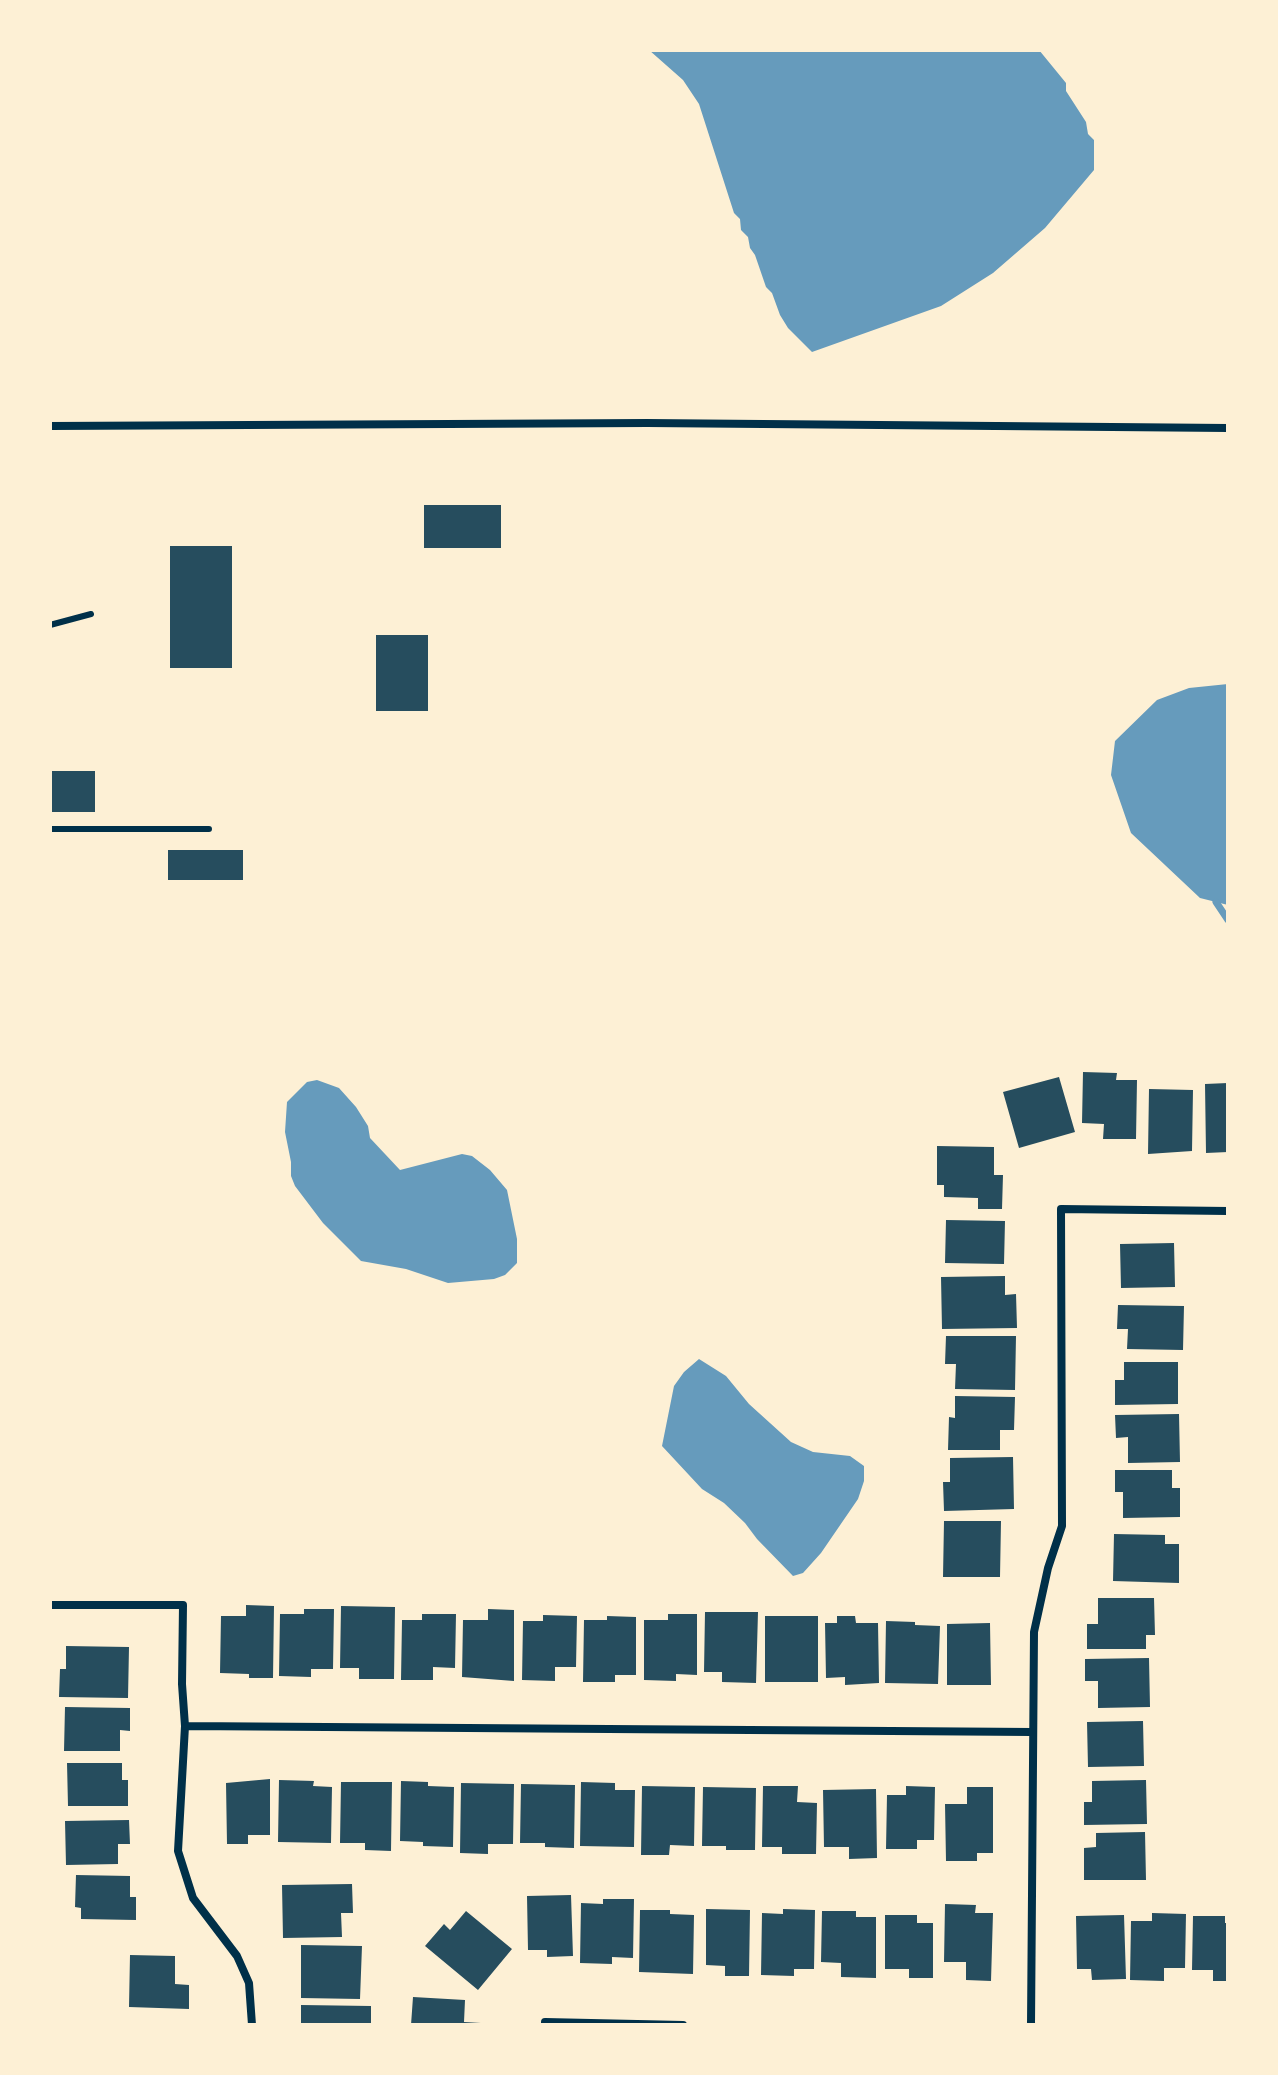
<!DOCTYPE html>
<html>
<head>
<meta charset="utf-8">
<style>
  body { margin:0 }
  #map { position:relative; width:1278px; height:2075px; overflow:hidden; background:#fdf0d5; font-family:Mulish,sans-serif }
  canvas { display:block }
  .frame { position:absolute; inset:0; border:52px solid #fdf0d5; pointer-events:none }
</style>
</head>
<body>
<div id="map">
<canvas width="1278" height="2075"></canvas>
<div class="frame"></div>
</div>
<script>
const c = document.querySelector('canvas').getContext('2d');
c.lineJoin = 'round';
function fillPath(path, color) { c.fillStyle = color; c.fill(path, 'evenodd'); }
const shape = rows => new Path2D(rows.map(r => 'M' + r).join(''));
function stroke(path, color, width, dash) { c.strokeStyle = color; c.lineWidth = width; c.lineCap = dash ? 'butt' : 'round'; c.setLineDash(dash || []); c.stroke(path); }
const water = shape([
  [649,50,1039,50,1066,83,1066,91,1086,122,1088,134,1094,140,1094,170,1045,228,993,273,941,306,812,352,788,328,780,315,772,293,766,287,755,255,750,248,748,237,741,230,740,219,734,213,699,104,683,80],
  [1228,684,1228,905,1200,898,1131,833,1111,775,1115,741,1157,700,1189,688],
  [317,1080,339,1088,356,1107,368,1126,370,1138,400,1170,462,1154,472,1156,490,1170,507,1190,517,1239,517,1263,505,1275,494,1279,448,1283,406,1269,361,1261,323,1223,295,1186,291,1176,291,1162,285,1132,287,1102,307,1082],
  [699,1359,726,1376,749,1404,791,1442,813,1452,850,1456,864,1466,864,1481,858,1499,821,1553,803,1573,793,1576,757,1539,745,1523,724,1503,702,1489,662,1446,674,1386,684,1372]
]);
const stream = shape([
  [1216,902,1228,920]
]);
const building = shape([
  [424,505,501,505,501,548,424,548],
  [170,546,232,546,232,668,170,668],
  [376,635,428,635,428,711,376,711],
  [50,771,95,771,95,812,50,812],
  [168,850,243,850,243,880,168,880],
  [1083,1072,1117,1073,1116,1080,1137,1080,1136,1139,1103,1139,1104,1124,1082,1123],
  [1059,1077,1075,1132,1019,1148,1003,1092],
  [1228,1083,1228,1152,1206,1153,1205,1084],
  [1149,1089,1193,1090,1192,1151,1148,1154],
  [937,1146,994,1147,994,1175,1003,1175,1002,1209,978,1209,978,1198,944,1197,944,1185,937,1185],
  [946,1220,1005,1221,1004,1264,945,1263],
  [1174,1243,1175,1287,1121,1288,1120,1244],
  [1005,1276,1005,1295,1016,1294,1017,1328,942,1329,941,1277],
  [1118,1305,1184,1306,1183,1350,1127,1349,1128,1329,1117,1329],
  [946,1336,1016,1336,1015,1390,955,1389,956,1364,945,1364],
  [1124,1362,1178,1362,1178,1404,1115,1405,1115,1380,1124,1380],
  [955,1396,1015,1397,1014,1430,1000,1430,1000,1450,948,1450,949,1417,955,1418],
  [1179,1414,1180,1462,1128,1463,1128,1437,1116,1438,1115,1415],
  [1013,1457,1014,1509,944,1511,943,1482,950,1482,950,1458],
  [1115,1470,1172,1470,1172,1488,1180,1488,1180,1517,1123,1518,1123,1492,1115,1492],
  [944,1521,1001,1521,1000,1577,943,1577],
  [1114,1534,1165,1535,1165,1544,1179,1544,1179,1583,1113,1581],
  [1098,1598,1154,1598,1155,1635,1146,1635,1146,1649,1087,1649,1087,1624,1098,1624],
  [246,1605,274,1606,273,1678,249,1678,249,1674,220,1673,221,1616,246,1616],
  [341,1606,395,1607,394,1679,359,1679,359,1668,340,1668],
  [304,1609,334,1609,333,1669,311,1669,311,1677,279,1676,280,1614,304,1614],
  [488,1609,514,1610,514,1681,462,1677,463,1620,488,1620],
  [705,1612,758,1612,756,1683,722,1682,722,1672,704,1672],
  [422,1614,456,1614,455,1668,433,1667,433,1680,401,1680,402,1620,422,1620],
  [668,1614,697,1614,697,1675,676,1674,676,1681,644,1680,644,1620,668,1620],
  [543,1615,577,1616,576,1667,555,1667,555,1681,522,1680,523,1621,543,1621],
  [607,1616,636,1617,636,1675,615,1675,615,1682,583,1682,584,1620,607,1620],
  [765,1616,818,1616,818,1682,765,1682],
  [837,1616,855,1616,856,1623,878,1623,879,1683,845,1685,845,1677,826,1678,825,1623,837,1623],
  [886,1621,915,1622,915,1625,940,1626,938,1684,885,1683],
  [990,1623,991,1685,947,1685,947,1624],
  [66,1646,129,1647,128,1698,59,1697,60,1669,66,1669],
  [1149,1658,1150,1707,1098,1708,1098,1681,1085,1681,1085,1659],
  [65,1707,130,1708,130,1731,120,1730,120,1751,64,1751],
  [1143,1721,1144,1766,1088,1767,1087,1722],
  [67,1763,122,1763,122,1780,128,1780,128,1806,68,1806],
  [270,1779,270,1835,248,1835,248,1844,227,1844,226,1783],
  [279,1780,314,1781,313,1786,332,1787,331,1843,278,1842],
  [1146,1780,1147,1824,1084,1825,1084,1802,1092,1802,1092,1781],
  [401,1781,428,1782,428,1786,454,1787,453,1847,423,1846,423,1842,400,1841],
  [341,1782,392,1782,391,1851,365,1850,365,1843,340,1843],
  [581,1782,615,1783,615,1790,635,1790,634,1847,580,1846],
  [461,1783,514,1784,513,1844,488,1844,488,1854,460,1853],
  [521,1784,575,1785,574,1848,545,1847,545,1843,520,1843],
  [642,1786,695,1787,694,1846,670,1845,669,1855,641,1855],
  [763,1786,798,1786,797,1802,817,1803,816,1854,782,1854,782,1847,762,1847],
  [906,1786,935,1787,934,1840,917,1840,917,1849,886,1849,887,1795,906,1795],
  [703,1787,756,1788,755,1850,726,1850,726,1846,702,1846],
  [967,1787,993,1787,993,1853,977,1853,977,1861,946,1861,945,1804,967,1804],
  [876,1789,877,1858,849,1859,849,1847,824,1847,823,1790],
  [129,1820,130,1844,118,1844,118,1864,66,1865,65,1821],
  [1145,1832,1146,1880,1084,1880,1084,1848,1096,1847,1096,1833],
  [76,1875,130,1876,130,1897,136,1897,136,1920,81,1919,81,1908,75,1907],
  [352,1884,353,1913,341,1913,342,1937,283,1938,282,1885],
  [571,1895,573,1956,547,1957,547,1950,528,1950,527,1896],
  [603,1899,634,1899,633,1958,612,1957,612,1964,580,1963,581,1903,603,1904],
  [945,1904,976,1905,975,1913,993,1913,991,1981,966,1980,966,1962,944,1962],
  [706,1909,750,1910,749,1976,725,1976,725,1966,706,1965],
  [783,1909,815,1910,814,1969,794,1969,794,1976,761,1975,762,1913,783,1914],
  [640,1910,670,1910,670,1914,694,1915,693,1974,639,1972],
  [466,1911,512,1949,478,1990,425,1946,444,1924,450,1930],
  [822,1911,856,1911,856,1917,876,1917,876,1978,841,1977,841,1963,821,1962],
  [1152,1913,1186,1914,1185,1968,1164,1968,1164,1981,1130,1980,1131,1921,1152,1921],
  [885,1915,917,1915,917,1923,933,1923,933,1978,909,1978,909,1969,885,1969],
  [1124,1915,1126,1979,1092,1980,1091,1969,1077,1969,1076,1916],
  [1193,1916,1225,1916,1225,1923,1228,1923,1228,1981,1213,1981,1213,1970,1192,1970],
  [301,1945,362,1946,360,1999,301,1998],
  [130,1955,175,1956,175,1984,189,1985,189,2009,129,2007],
  [413,1997,465,2000,464,2022,481,2023,481,2025,411,2025],
  [301,2005,371,2006,371,2025,301,2025]
]);
const service = shape([
  [50,625,91,614],
  [50,829,209,829]
]);
const minor = shape([
  [50,426,647,423,1228,428],
  [50,1605,183,1605,182,1684,185,1726,178,1851,193,1898,237,1956,249,1983,252,2025],
  [185,1726,1032,1732],
  [545,2025,545,2022,683,2025],
  [1031,2025,1034,1632,1048,1568,1062,1526,1061,1209,1228,1211]
]);
fillPath(water, '#669bbc');
stroke(stream, '#669bbc', 7);
fillPath(building, '#264d5e');
stroke(service, '#003049', 6);
stroke(minor, '#003049', 8);
</script>
</body>
</html>
